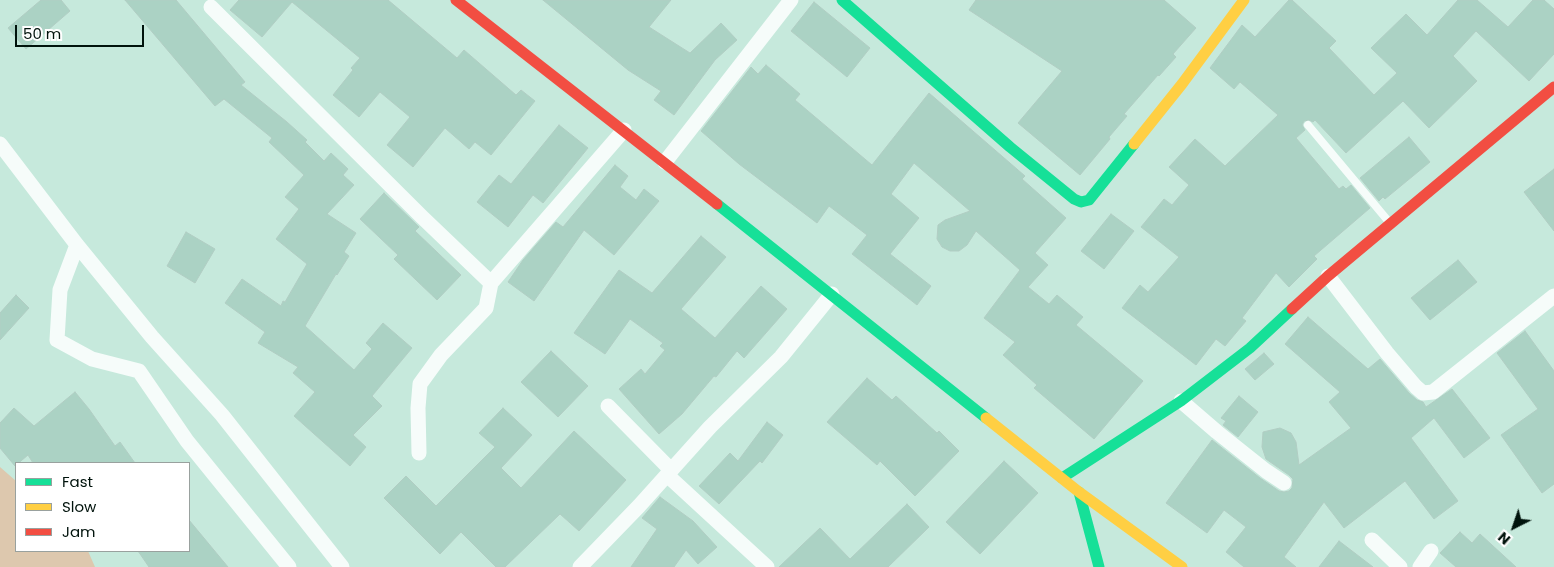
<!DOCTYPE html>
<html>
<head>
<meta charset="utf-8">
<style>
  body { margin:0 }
  #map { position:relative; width:1554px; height:567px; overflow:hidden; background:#c6e9dc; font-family:Poppins,sans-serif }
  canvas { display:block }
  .legend { position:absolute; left:15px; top:462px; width:175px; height:90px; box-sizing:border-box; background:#fff; border:1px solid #99a19e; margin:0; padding:6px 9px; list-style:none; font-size:15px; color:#00130c }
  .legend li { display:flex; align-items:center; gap:10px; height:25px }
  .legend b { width:25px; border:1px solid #99a19e }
  .north { position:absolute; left:1489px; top:502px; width:50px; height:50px; -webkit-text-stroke:4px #fff; paint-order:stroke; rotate:221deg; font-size:14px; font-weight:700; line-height:20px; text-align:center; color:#00130c }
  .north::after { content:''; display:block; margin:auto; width:18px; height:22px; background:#00130c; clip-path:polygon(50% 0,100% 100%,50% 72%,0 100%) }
  .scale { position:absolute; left:15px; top:25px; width:129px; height:22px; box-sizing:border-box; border:2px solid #00130c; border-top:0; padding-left:6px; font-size:15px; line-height:18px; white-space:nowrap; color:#00130c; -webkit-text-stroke:4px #fff; paint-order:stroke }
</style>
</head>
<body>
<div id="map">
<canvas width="1554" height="567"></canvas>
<ul class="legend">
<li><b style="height:6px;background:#16e098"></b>Fast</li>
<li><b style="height:6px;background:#ffcf43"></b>Slow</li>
<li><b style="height:6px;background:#f24e42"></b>Jam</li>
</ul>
<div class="north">N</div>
<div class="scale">50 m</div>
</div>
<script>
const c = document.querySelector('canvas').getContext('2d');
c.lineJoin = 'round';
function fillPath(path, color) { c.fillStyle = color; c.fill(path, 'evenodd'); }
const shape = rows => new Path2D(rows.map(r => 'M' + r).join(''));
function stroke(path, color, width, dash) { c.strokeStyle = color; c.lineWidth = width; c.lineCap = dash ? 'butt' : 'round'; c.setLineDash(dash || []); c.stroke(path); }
const green = shape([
  [0,467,16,481,16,551,88,551,95,567,0,567]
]);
const building = shape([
  [41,0,61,0,70,11,26,49,8,28,41,0],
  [125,0,176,0,245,82,241,85,287,122,307,140,305,142,324,161,331,153,348,169,343,175,354,185,327,214,356,233,344,252,349,256,337,275,336,274,305,326,354,370,372,349,366,343,383,323,412,348,372,396,382,406,353,435,366,447,350,466,294,416,315,392,293,373,298,367,258,343,265,332,225,303,242,279,281,306,283,301,285,302,307,264,276,239,299,209,285,197,304,175,269,142,272,138,224,99,215,106,125,0],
  [239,0,388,0,457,58,464,50,516,95,521,90,535,101,491,155,475,142,469,149,445,128,413,167,387,145,410,117,380,92,359,117,333,95,353,70,351,68,360,58,292,2,262,37,230,10,239,0],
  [543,0,671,0,649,27,690,53,721,23,737,40,715,60,674,115,654,100,661,91,628,70,543,0],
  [976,0,1164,0,1196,28,1173,54,1176,57,1159,76,1158,75,1124,114,1127,116,1109,137,1110,139,1080,175,1018,123,1062,71,969,10,976,0],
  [1289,0,1292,0,1336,41,1329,48,1374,95,1397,73,1371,48,1406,14,1427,35,1458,0,1477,0,1508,27,1533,0,1544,0,1554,9,1554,54,1529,81,1476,31,1453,56,1477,81,1429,128,1403,101,1346,153,1315,120,1313,122,1309,120,1304,121,1302,125,1305,130,1296,138,1339,189,1343,186,1346,189,1351,185,1370,208,1314,256,1317,259,1289,287,1276,273,1242,318,1246,321,1225,346,1216,339,1196,365,1122,308,1140,285,1148,292,1179,257,1141,227,1164,199,1172,205,1189,185,1169,167,1195,139,1225,166,1278,115,1240,82,1234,89,1210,68,1242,25,1255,37,1289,0],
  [814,2,870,48,847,77,791,31,814,2],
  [766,65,800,94,795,100,872,165,929,93,1025,176,1022,179,1066,218,1035,253,1048,265,1028,287,1049,304,1057,295,1083,317,1076,325,1143,381,1094,439,1034,388,1037,385,1003,355,1015,342,984,318,1020,270,976,231,967,245,959,251,950,251,942,247,937,239,938,225,945,220,970,211,914,163,891,194,919,218,890,254,931,286,917,305,852,254,867,235,829,206,817,223,739,164,701,131,751,67,758,74,766,65],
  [559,125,588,148,543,203,533,195,508,227,477,202,499,175,511,184,559,125],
  [1409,137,1430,162,1385,199,1383,197,1379,201,1360,178,1409,137],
  [615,165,628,176,620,187,636,200,644,189,659,201,614,255,584,230,534,301,508,282,523,260,556,222,563,227,615,165],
  [1554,169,1554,231,1524,192,1554,169],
  [384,193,419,227,415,231,461,275,437,300,394,259,398,255,360,219,384,193],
  [1111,214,1134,231,1104,269,1081,251,1111,214],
  [186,232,215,249,195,283,167,266,186,232],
  [701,236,726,257,681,309,715,338,761,286,787,309,744,358,737,351,716,377,714,376,682,414,659,434,619,389,641,369,645,374,665,350,660,346,663,343,630,319,605,354,574,333,619,270,652,293,701,236],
  [1458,260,1477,282,1430,320,1411,298,1458,260],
  [16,295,29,308,0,340,0,313,16,295],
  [1308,317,1368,369,1380,359,1409,393,1417,400,1423,402,1426,407,1452,389,1490,438,1464,458,1434,418,1411,438,1458,501,1434,519,1405,481,1344,528,1324,502,1284,557,1296,567,1244,567,1226,552,1246,527,1224,510,1207,533,1166,503,1212,440,1260,478,1279,491,1284,492,1289,491,1292,488,1293,479,1289,475,1266,459,1262,447,1263,432,1280,428,1291,433,1296,442,1299,465,1351,428,1329,402,1340,392,1285,344,1308,317],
  [1525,331,1554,371,1554,484,1542,493,1501,435,1538,409,1497,353,1525,331],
  [551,351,588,386,558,417,521,382,551,351],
  [1264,353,1274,364,1255,380,1245,369,1264,353],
  [867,378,892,400,896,396,937,433,939,431,959,451,915,496,880,461,877,465,827,422,867,378],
  [75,392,89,409,115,446,120,442,135,463,33,463,28,455,15,466,0,448,0,423,14,408,34,426,75,392],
  [1239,396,1258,412,1238,437,1223,425,1226,421,1221,418,1239,396],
  [503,408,532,435,501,468,521,488,574,431,626,480,579,531,560,514,505,567,496,567,461,532,440,554,384,498,406,476,436,506,495,447,479,433,503,408],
  [767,422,783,435,762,463,760,461,719,504,699,486,730,453,738,461,767,422],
  [1004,461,1038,493,980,554,946,522,1004,461],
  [660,497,693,521,717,547,698,564,686,550,674,567,631,567,657,529,642,518,660,497],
  [907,504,929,527,888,567,779,567,820,528,850,559,907,504],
  [189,520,228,567,149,567,138,551,189,551,189,520],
  [1460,532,1472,543,1480,534,1516,567,1456,567,1440,553,1460,532],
  [1339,541,1373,567,1319,567,1339,541]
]);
const lane = shape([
  [1308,125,1389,222]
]);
const street = shape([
  [211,7,422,217,491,283],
  [0,144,77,245,152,337,222,415,342,567],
  [665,162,791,0],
  [77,245,60,290,57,340,92,359,139,371,187,441,289,567],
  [1328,276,1387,353,1416,387,1423,393,1433,392,1554,296],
  [1181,401,1217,432,1266,471,1284,483],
  [608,406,671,470],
  [419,453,418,408,420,384,441,355,486,308,491,283,624,130],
  [667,475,767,567],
  [1372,540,1400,567],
  [580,567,639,506,710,427,781,357,832,294],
  [1420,567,1431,551]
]);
const fast = shape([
  [842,0,1010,147,1074,199,1081,202,1089,200,1134,144],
  [717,204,986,418],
  [1062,478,1181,401,1250,348,1292,309],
  [1079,492,1099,567]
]);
const slow = shape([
  [1134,144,1182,84,1244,0],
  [986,418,1079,492,1182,567]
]);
const jam = shape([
  [456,0,717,204],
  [1292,309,1328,276,1554,87]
]);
fillPath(green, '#ddc8ae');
fillPath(building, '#abd2c4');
stroke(building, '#b1cdc3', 1);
stroke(lane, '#f6fcfa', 8);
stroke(street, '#f6fcfa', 15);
stroke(fast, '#16e098', 11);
stroke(slow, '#ffcf43', 11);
stroke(jam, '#f24e42', 11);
</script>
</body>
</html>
